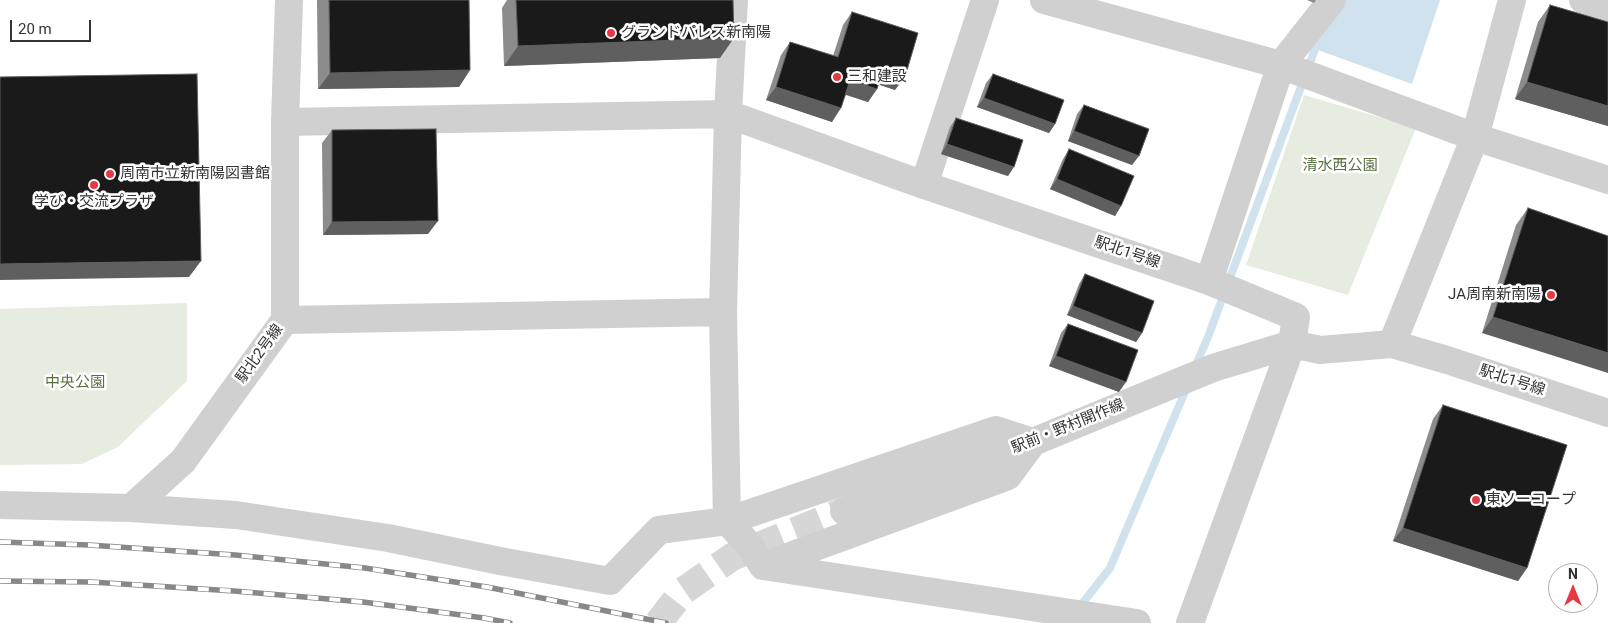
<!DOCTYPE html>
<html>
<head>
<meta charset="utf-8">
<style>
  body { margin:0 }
  #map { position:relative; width:1608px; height:623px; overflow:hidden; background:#fff; font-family:Roboto,sans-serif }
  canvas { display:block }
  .north { position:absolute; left:1548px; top:563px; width:50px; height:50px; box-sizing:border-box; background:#fff; border:1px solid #adadad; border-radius:50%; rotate:0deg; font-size:14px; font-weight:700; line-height:20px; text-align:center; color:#333 }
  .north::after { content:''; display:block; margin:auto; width:18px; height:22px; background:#e63946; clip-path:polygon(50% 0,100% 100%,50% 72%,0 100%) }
  .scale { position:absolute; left:10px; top:20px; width:81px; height:22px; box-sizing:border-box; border:2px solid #333; border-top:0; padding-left:6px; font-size:15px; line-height:18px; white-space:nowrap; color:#333; -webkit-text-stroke:4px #fff; paint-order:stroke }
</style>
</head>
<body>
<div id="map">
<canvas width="1608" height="623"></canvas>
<div class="north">N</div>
<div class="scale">20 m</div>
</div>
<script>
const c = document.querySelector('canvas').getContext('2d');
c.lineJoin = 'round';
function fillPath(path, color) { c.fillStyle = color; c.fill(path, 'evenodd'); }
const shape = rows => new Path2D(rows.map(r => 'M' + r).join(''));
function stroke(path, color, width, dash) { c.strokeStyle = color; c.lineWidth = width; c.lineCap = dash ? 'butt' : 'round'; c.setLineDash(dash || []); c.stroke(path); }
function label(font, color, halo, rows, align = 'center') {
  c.font = font + ' Roboto,"Noto Sans JP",sans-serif'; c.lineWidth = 5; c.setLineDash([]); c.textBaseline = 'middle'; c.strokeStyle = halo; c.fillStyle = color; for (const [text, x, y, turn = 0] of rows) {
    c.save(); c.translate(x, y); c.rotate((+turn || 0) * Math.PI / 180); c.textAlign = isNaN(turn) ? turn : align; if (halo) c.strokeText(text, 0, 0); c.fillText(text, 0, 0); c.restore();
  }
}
const green = shape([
  [1304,95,1416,128,1348,295,1246,265],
  [187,303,187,381,118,447,82,464,0,465,0,309]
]);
const water = shape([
  [1351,0,1440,0,1412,84,1315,49]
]);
const stream = shape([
  [1195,367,1208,337,1315,49,1351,0],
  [1078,609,1110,568,1187,387]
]);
const tertiaryTunnel = shape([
  [658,623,683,591,732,557,844,511]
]);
const minor = shape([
  [1044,0,1281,65,1475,137,1608,180],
  [1583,0,1608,7],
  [285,122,728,114,723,312,727,521,750,546,763,566,1137,623],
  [924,185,985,0],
  [1209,281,1281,65,1332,0],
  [285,320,723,312],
  [1392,344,1475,137,1512,0],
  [131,508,236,515,388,538,500,561,610,581,659,530,727,521,996,430,1033,442,1008,476,766,565],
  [1190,623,1292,344]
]);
const tertiary = shape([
  [734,0,728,114,924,185,1209,281,1296,317,1292,344],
  [0,505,131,508,183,461,285,320,285,122,289,0],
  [844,511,1033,442,1213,368,1292,344,1320,350,1392,344,1447,360,1608,413]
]);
const rail = shape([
  [0,542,89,545,235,555,365,568,487,587,666,623],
  [0,581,91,582,234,591,363,602,484,618,510,623]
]);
const wall = shape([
  [317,0,469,0,470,70,459,87,318,89],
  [507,0,733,0,720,58,504,66,502,8],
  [1307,0,1316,0,1314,3],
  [1550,5,1608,22,1608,126,1515,99,1538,22],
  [852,12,895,90,878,84,877,89,868,102,846,95,832,122,766,100,781,55,790,42,833,56,843,25],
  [993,74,1055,124,1049,133,977,107,986,83],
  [1084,105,1132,165,1068,141,1077,114],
  [956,118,1008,176,941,154,950,127],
  [332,130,428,234,323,235,322,143],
  [1069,149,1121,206,1115,216,1050,189,1063,159],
  [1528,208,1608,236,1482,333,1516,225],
  [1085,274,1142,333,1136,342,1067,315,1079,284],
  [1068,324,1119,392,1049,366,1061,333],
  [1443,405,1527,568,1518,581,1393,541,1433,419]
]);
const shadedWall = shape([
  [734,38,720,58,504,66,518,46],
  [470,70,459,87,318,89,330,73],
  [883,70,905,77,895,90,874,83],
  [850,80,877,89,868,102,841,93],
  [1527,82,1608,106,1608,126,1515,99],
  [776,87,841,108,832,122,766,100],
  [984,98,1055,124,1049,133,977,107],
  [1074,131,1139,156,1132,165,1068,141],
  [947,144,1014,167,1008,176,941,154],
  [1057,179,1121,206,1115,216,1050,189],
  [438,221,428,234,323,235,332,222],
  [201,261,189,277,0,280,0,264],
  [1073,306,1142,333,1136,342,1067,315],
  [1493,317,1608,353,1608,373,1482,333],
  [1056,356,1126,382,1119,392,1049,366],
  [1403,528,1527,568,1518,581,1393,541]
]);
const building = shape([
  [329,0,469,0,470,70,330,73,329,0],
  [516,0,733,0,734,38,518,46,516,0],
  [1550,5,1608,22,1608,106,1527,82,1550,5],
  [852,12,918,33,905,77,883,70,877,89,850,80,841,108,776,87,790,42,838,57,852,12],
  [197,74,201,261,0,264,0,77,197,74],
  [993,74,1064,100,1055,124,984,98,993,74],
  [1084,105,1149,129,1139,156,1074,131,1084,105],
  [956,118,1023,140,1014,167,947,144,956,118],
  [436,129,438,221,332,222,332,130,436,129],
  [1069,149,1134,176,1121,206,1057,179,1069,149],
  [1528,208,1608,236,1608,353,1493,317,1528,208],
  [1085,274,1154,301,1142,333,1073,306,1085,274],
  [1068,324,1138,350,1126,382,1056,356,1068,324],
  [1443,405,1567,445,1527,568,1403,528,1443,405]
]);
const markers = [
  [611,33,5,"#e63946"],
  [837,77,5,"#e63946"],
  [110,174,5,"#e63946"],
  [94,185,5,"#e63946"],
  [1551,295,5,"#e63946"],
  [1476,500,5,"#e63946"]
];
const poiNames = [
  ["グランドパレス新南陽",621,33],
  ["三和建設",847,77],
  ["周南市立新南陽図書館",120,174],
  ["学び・交流プラザ",94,202,"center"],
  ["JA周南新南陽",1541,295,"right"],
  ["東ソーコープ",1486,500]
];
const parkNames = [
  ["清水西公園",1340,166],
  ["中央公園",75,383]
];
const streetNames = [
  ["駅北1号線",1127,253,19],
  ["駅北2号線",260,354,-54],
  ["駅北1号線",1512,381,18],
  ["駅前・野村開作線",1068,427,-22]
];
fillPath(green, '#e6ecdf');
fillPath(water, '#cfe2ee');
stroke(stream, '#cfe2ee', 8);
stroke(tertiaryTunnel, '#d6d6d6', 28, [28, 14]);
stroke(minor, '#d0d0d0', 28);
stroke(tertiary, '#d0d0d0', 28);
stroke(rail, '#888', 5.5);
stroke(rail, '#fff', 4, [11]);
fillPath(wall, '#8c8c8c');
fillPath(shadedWall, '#5f5f5f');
fillPath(building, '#1a1a1a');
stroke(building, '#5f5f5f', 1);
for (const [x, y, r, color] of markers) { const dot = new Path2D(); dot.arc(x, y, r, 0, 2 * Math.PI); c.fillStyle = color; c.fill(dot); stroke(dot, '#fff', 2); }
label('15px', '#333', '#fff', poiNames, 'left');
label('15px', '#56703f', '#fff', parkNames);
label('15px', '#333', '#fff', streetNames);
</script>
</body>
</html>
